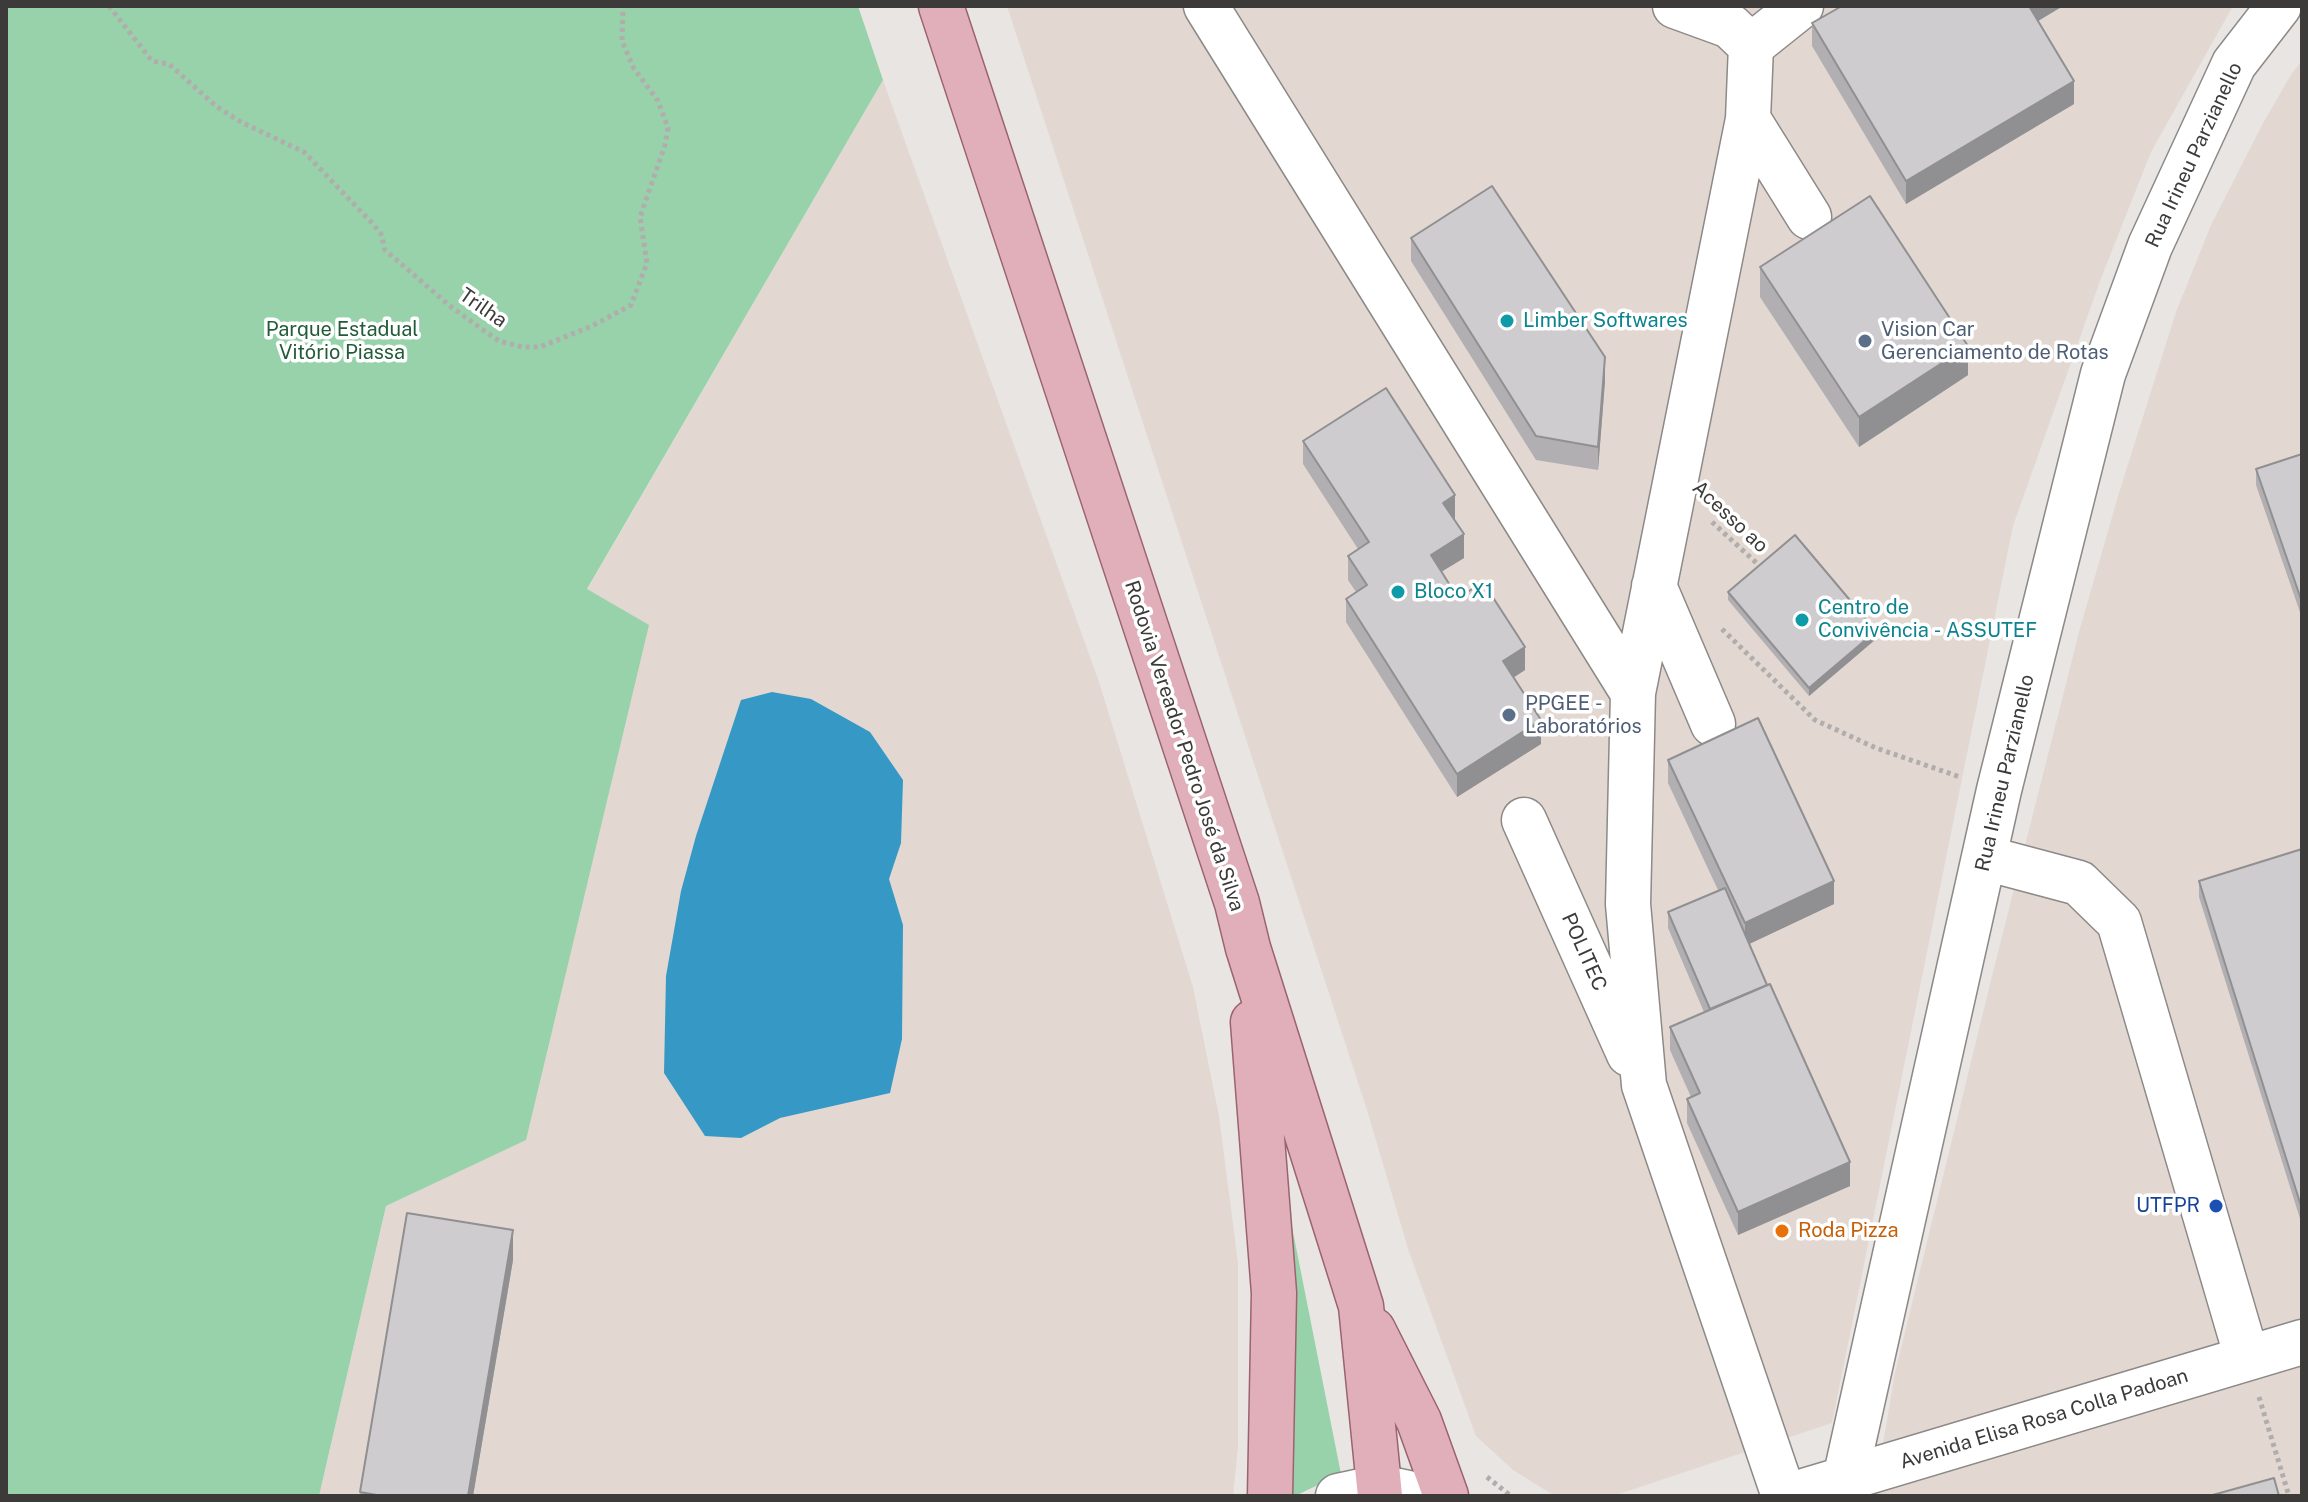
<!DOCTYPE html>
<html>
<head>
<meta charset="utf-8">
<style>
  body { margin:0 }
  #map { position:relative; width:2308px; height:1502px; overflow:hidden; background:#e8e5e3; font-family:"Public Sans",sans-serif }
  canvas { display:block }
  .frame { position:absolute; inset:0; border:8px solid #3c3b3a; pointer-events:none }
</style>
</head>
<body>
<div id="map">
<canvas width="2308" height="1502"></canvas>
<div class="frame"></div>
</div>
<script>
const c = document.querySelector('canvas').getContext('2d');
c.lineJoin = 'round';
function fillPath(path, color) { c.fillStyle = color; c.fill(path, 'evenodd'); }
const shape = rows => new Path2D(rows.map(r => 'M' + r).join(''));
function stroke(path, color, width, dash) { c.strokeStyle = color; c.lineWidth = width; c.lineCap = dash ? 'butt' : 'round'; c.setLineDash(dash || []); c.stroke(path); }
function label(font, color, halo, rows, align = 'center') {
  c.font = font + ' "Public Sans",sans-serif'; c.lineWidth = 7; c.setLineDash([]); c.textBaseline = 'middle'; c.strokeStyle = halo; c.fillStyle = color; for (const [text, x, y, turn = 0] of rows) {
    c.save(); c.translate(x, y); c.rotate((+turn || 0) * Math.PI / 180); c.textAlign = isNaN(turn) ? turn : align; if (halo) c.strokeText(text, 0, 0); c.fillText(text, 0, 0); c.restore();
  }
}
const built = shape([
  [1007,6,2233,6,2151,152,2100,281,2013,526,1832,1423,1613,1496,1555,1496,1513,1470,1476,1436,1409,1252,1367,1110],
  [2302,61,2302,1496,1874,1496,1895,1373,1991,980,2079,632,2118,496,2176,312,2211,225,2262,125,2292,73],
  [883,80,1099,682,1193,987,1219,1116,1238,1263,1238,1447,1233,1496,319,1496,386,1206,526,1139,587,590]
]);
const green = shape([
  [6,6,858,6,883,80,587,589,649,625,526,1140,386,1206,319,1496,6,1496],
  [1290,1217,1341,1474,1295,1496,1283,1496]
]);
const water = shape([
  [772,692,811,699,870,732,903,780,901,843,889,879,903,925,902,1039,890,1093,780,1118,741,1138,705,1136,664,1073,666,976,681,891,696,836,741,700]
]);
const path = shape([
  [109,6,152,61,169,64,216,106,241,122,304,152,373,224,381,234,385,250,450,306,483,330,499,341,522,347,540,347,592,326,631,305,647,263,640,217,665,145,668,128,658,101,633,67,622,41,623,6],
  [1712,522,1763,569],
  [1722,629,1815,720,1876,748,1960,777],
  [2259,1397,2289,1496],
  [1487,1477,1511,1496]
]);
const minor = shape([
  [1206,6,1633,693],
  [1675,6,1730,26,1751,46,1748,119,1633,693,1628,904,1644,1085,1784,1496],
  [1751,46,1801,6],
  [1748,119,1809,217],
  [1654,586,1713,724],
  [1524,820,1629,1054],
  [1985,858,2079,883,2119,922,2247,1358],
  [1845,1479,1999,790,2103,374,2150,246,2234,64,2279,6],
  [1338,1496,1380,1487,1422,1496],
  [1787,1496,2302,1342]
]);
const major = shape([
  [941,6,1237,903,1248,948,1361,1306,1380,1496],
  [1253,1022,1274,1293,1270,1496],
  [1373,1330,1419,1421,1446,1496]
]);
const wall = shape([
  [1842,6,2063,6,2038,21,2074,104,1906,204,1812,46,1812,23],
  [1411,238,1605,381,1598,470,1536,460,1411,261],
  [1760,267,1968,375,1859,447,1760,297],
  [1303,441,1455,519,1454,519,1464,558,1441,572,1458,598,1525,670,1513,678,1541,744,1457,797,1346,622,1346,599,1356,592,1348,580,1348,556,1358,549,1303,464],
  [2302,454,2302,618,2256,485,2256,469],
  [1728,592,1876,639,1809,696,1728,600],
  [1668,760,1834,904,1749,944,1850,1186,1738,1235,1687,1123,1687,1099,1691,1097,1670,1050,1670,1027,1704,1012,1668,928,1668,912,1718,890,1668,783],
  [2302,849,2302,1225,2199,897,2199,881],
  [513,1260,473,1496,360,1496,360,1492]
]);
const shadedWall = shape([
  [2028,6,2063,6,2028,27],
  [2074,81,2074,104,1906,204,1906,181],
  [1968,346,1968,375,1859,447,1859,417],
  [1605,357,1605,381,1598,470,1598,447],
  [1455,495,1455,519,1443,526,1443,503],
  [1464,534,1464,558,1431,578,1431,555],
  [1876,631,1876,639,1809,696,1809,688],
  [1525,647,1525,670,1503,684,1503,661],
  [1541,720,1541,744,1457,797,1457,774],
  [1834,881,1834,904,1745,946,1745,923],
  [1850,1162,1850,1186,1738,1235,1738,1212],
  [513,1230,513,1260,473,1496,468,1496]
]);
const building = shape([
  [1842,6,2029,6,2074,81,1906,181,1812,23,1842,6],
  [1492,186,1605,357,1598,447,1536,436,1411,238,1492,186],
  [1870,196,1968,346,1859,417,1760,267,1870,196],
  [1386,388,1455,495,1443,503,1464,534,1431,555,1458,598,1483,582,1525,647,1503,661,1541,720,1457,774,1346,599,1367,585,1348,556,1369,542,1303,441,1386,388],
  [2302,454,2302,602,2256,469,2302,454],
  [1795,535,1876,631,1809,688,1728,592,1795,535],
  [1758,718,1834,881,1745,923,1668,760,1758,718],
  [2302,849,2302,1209,2199,881,2302,849],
  [1725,888,1767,985,1710,1009,1668,912,1725,888],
  [1770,984,1850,1162,1738,1212,1687,1099,1700,1093,1670,1027,1770,984],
  [407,1213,513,1230,468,1496,382,1496,360,1492,407,1213],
  [2274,1478,2279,1496,2209,1496,2274,1478]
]);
const markers = [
  [1507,321,8,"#0f9aa8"],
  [1865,341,8,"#5c6f8a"],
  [1398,592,8,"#0f9aa8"],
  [1802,620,8,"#0f9aa8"],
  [1509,715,8,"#5c6f8a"],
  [2216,1206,8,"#1a4fb4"],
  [1782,1231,8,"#e8710a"]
];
const streetNames = [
  ["Rua Irineu Parzianello",2194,155,-65],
  ["Trilha",483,308,35],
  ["Acesso ao",1730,517,43],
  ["Rodovia Vereador Pedro José da Silva",1184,746,72],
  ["Rua Irineu Parzianello",2005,773,-77],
  ["POLITEC",1584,952,66],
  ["Avenida Elisa Rosa Colla Padoan",2044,1419,-17]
];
const cultureNames = [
  ["Limber Softwares",1523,321],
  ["Bloco X1",1414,592],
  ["Centro de",1818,608],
  ["Convivência - ASSUTEF",1818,631]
];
const parkNames = [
  ["Parque Estadual",342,330],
  ["Vitório Piassa",342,353]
];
const serviceNames = [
  ["Vision Car",1881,330],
  ["Gerenciamento de Rotas",1881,353],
  ["PPGEE -",1525,704],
  ["Laboratórios",1525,727]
];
const transitNames = [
  ["UTFPR",2200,1206]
];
const foodNames = [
  ["Roda Pizza",1798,1231]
];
fillPath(built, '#e2d8d1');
fillPath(green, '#98d2aa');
fillPath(water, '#3698c5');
stroke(minor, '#8c8987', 47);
stroke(major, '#9a636f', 47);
stroke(path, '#b0adac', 5, [4, 4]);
stroke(minor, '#fff', 44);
stroke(major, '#e1afb9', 44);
fillPath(wall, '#b1afb2');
fillPath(shadedWall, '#908f91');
fillPath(building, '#cecccf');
stroke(building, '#908f91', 2);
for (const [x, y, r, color] of markers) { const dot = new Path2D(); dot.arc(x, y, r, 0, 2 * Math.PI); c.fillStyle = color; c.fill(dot); stroke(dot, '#fff', 3); }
label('20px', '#3c3b3a', '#fff', streetNames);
label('20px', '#0d838f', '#fff', cultureNames, 'left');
label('20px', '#215b38', '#fff', parkNames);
label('20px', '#4e5e75', '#fff', serviceNames, 'left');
label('20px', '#164399', '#fff', transitNames, 'right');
label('20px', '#c56008', '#fff', foodNames, 'left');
</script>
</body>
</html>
